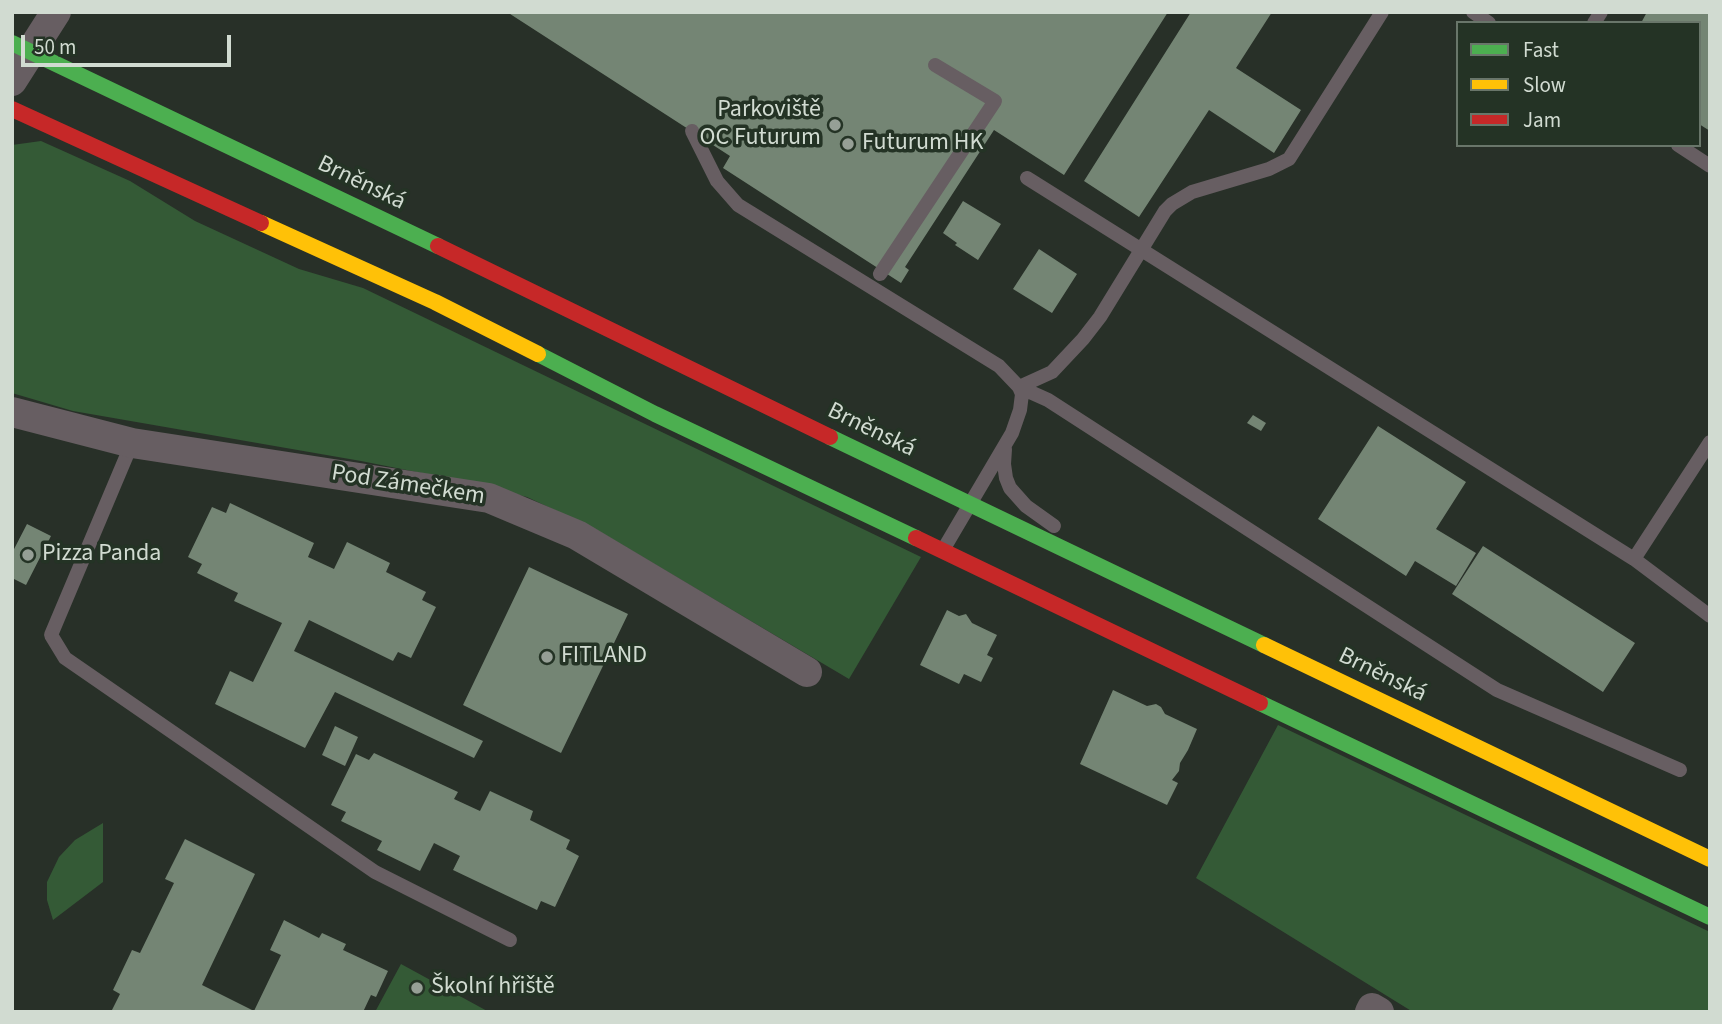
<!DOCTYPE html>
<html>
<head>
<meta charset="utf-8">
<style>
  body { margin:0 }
  #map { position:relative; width:1722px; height:1024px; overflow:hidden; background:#283028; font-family:"Source Sans 3",sans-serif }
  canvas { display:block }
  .frame { position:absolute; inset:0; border:14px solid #d1dbd1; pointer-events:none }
  .legend { position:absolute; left:1456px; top:21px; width:245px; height:126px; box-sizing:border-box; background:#243325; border:2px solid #69766a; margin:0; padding:9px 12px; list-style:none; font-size:21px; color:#d1dbd1 }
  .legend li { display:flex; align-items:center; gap:14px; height:35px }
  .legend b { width:35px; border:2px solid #69766a }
  .scale { position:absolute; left:21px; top:35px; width:210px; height:32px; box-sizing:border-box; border:4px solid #d1dbd1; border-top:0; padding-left:9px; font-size:21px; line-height:24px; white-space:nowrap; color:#d1dbd1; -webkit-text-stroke:5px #243325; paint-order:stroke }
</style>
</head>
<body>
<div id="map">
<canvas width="1722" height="1024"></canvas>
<div class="frame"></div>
<ul class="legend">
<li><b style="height:9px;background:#4caf50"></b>Fast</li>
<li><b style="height:9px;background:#ffc107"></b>Slow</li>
<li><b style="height:9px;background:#c62828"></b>Jam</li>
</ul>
<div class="scale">50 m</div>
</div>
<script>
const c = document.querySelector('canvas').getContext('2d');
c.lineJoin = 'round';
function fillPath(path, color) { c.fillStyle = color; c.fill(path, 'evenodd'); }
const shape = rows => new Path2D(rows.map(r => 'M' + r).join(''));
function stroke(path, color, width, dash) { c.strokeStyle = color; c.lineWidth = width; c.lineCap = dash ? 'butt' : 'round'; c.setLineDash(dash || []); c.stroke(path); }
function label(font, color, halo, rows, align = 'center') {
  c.font = font + ' "Source Sans 3",sans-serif'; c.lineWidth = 7; c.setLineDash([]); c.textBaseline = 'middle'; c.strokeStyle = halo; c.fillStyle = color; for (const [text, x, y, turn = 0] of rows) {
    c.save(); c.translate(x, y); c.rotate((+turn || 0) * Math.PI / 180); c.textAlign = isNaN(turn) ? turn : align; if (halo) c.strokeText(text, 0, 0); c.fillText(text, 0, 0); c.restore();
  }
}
const green = shape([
  [41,141,130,181,195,221,299,269,363,288,921,557,849,679,597,530,527,497,472,483,361,461,73,411,12,393,12,145],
  [1278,725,1710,932,1710,1012,1413,1012,1196,878],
  [103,823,103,882,53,920,47,900,47,882,59,857,75,840],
  [401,964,489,1012,375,1012]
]);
const building = shape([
  [507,12,1168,12,1064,175,994,130,905,267,909,270,901,283,723,168,730,156],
  [1191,12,1272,12,1236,68,1301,110,1274,153,1209,110,1139,217,1084,181],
  [1647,12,1710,12,1710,131,1699,124,1699,23,1641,23],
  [963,201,1001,224,978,260,955,245,957,243,943,233],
  [1039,249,1077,274,1052,313,1013,289],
  [1253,415,1266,423,1261,431,1247,423],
  [1378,426,1466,482,1436,529,1476,553,1456,586,1415,561,1406,576,1318,519],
  [230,503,314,543,308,557,334,569,347,542,390,563,386,572,426,592,422,600,436,607,411,658,398,652,393,661,309,620,294,651,483,741,474,758,335,692,305,748,215,704,230,671,253,682,282,623,234,601,238,593,197,573,202,564,188,557,212,507,226,513],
  [27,524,51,536,26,585,12,578,12,553],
  [1483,546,1635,643,1603,692,1452,594],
  [529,567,628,614,561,753,463,705],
  [947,610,959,616,966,614,972,623,997,635,987,655,993,658,981,682,964,674,959,684,920,665],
  [1113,690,1147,706,1156,704,1161,707,1165,714,1197,729,1188,750,1180,763,1179,771,1172,780,1178,783,1167,805,1080,764],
  [335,726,358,737,345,766,322,755],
  [374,753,458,792,454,799,480,811,490,791,533,811,530,820,570,840,566,849,579,856,555,907,541,901,537,910,453,870,460,856,434,843,420,871,377,850,382,841,341,821,346,812,331,805,356,754,369,760],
  [185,839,255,874,202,985,254,1011,281,955,270,950,284,920,319,938,322,933,346,944,343,950,388,971,376,997,371,995,363,1012,111,1012,120,994,113,990,132,950,140,953,174,883,165,879]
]);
const lane = shape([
  [1473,12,1489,23],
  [1594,23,1601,12],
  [692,131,717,181,738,205,999,366,1019,387,1022,394,1020,410,1012,433,943,550],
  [1678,145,1710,166],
  [1027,178,1634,559,1710,616],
  [880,274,995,101,935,65],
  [1019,387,1048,400,1497,690,1680,770],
  [1019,387,1052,372,1083,339,1100,317,1165,211,1172,204,1192,192,1269,169,1289,159,1382,12],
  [132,443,51,635,65,658,375,872,510,940],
  [1005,449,1004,464,1006,478,1010,488,1026,506,1054,526],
  [1634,559,1710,442]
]);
const street = shape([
  [12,81,56,12],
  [12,412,132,443,489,498,577,535,807,672],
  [1370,1012,1372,1008,1379,1012]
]);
const fast = shape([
  [12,43,438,246],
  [538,354,655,414,916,538],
  [830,437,1264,645],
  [1260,703,1710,917]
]);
const slow = shape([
  [261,223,435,302,538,354],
  [1264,645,1710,859]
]);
const jam = shape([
  [12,109,261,223],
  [438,246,830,437],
  [916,538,1260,703]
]);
const markers = [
  [835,125,7,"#969f96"],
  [848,144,7,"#969f96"],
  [28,555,7,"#969f96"],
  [547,657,7,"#969f96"],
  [417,988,7,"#969f96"]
];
const poiNames = [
  ["Parkoviště",821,111,"right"],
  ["OC Futurum",821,139,"right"],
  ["Futurum HK",862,144],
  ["Pizza Panda",42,555],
  ["FITLAND",561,657],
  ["Školní hřiště",431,988]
];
const streetNames = [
  ["Brněnská",361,184,26],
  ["Brněnská",871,431,26],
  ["Pod Zámečkem",408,486,9],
  ["Brněnská",1382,676,26]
];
fillPath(green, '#345a36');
fillPath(building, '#748574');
stroke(lane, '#675e62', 14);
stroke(street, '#675e62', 30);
stroke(fast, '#4caf50', 16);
stroke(slow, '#ffc107', 16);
stroke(jam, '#c62828', 16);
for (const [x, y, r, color] of markers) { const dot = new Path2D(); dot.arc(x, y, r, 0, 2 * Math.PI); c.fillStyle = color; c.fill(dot); stroke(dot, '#243325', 2.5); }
label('24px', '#d1dbd1', '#243325', poiNames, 'left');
label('24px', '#d1dbd1', '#243325', streetNames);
</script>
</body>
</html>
